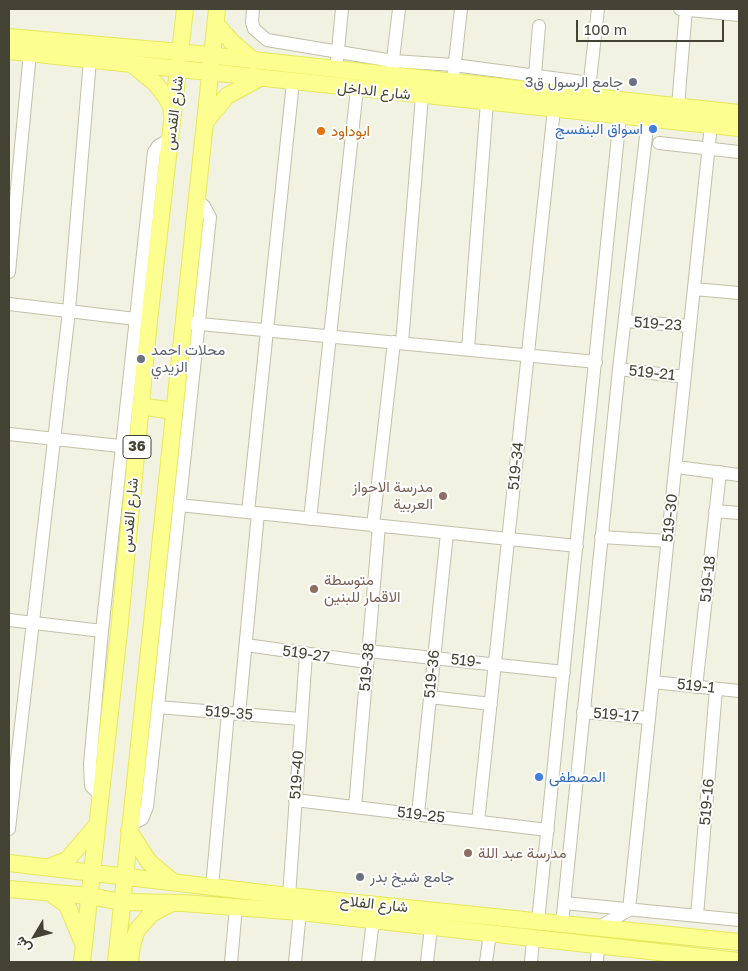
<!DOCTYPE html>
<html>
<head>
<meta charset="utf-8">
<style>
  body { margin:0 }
  #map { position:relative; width:748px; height:971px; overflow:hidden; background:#f2f2e3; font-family:"Golos Text",Vazirmatn,sans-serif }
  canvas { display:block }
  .frame { position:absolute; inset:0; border:10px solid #444333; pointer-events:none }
  .north { position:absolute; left:10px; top:911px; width:50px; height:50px; -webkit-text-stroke:4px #fff; paint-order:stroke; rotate:233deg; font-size:14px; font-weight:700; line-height:20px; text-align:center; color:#444333 }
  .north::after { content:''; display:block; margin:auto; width:18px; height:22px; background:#444333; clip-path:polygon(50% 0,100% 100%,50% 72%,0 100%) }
  .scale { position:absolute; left:576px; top:20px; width:148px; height:22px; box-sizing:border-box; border:2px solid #444333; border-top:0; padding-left:6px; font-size:15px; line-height:18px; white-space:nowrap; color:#444333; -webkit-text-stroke:4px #fff; paint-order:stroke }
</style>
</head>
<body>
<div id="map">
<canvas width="748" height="971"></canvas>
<div class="frame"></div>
<div class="north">ش</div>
<div class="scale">100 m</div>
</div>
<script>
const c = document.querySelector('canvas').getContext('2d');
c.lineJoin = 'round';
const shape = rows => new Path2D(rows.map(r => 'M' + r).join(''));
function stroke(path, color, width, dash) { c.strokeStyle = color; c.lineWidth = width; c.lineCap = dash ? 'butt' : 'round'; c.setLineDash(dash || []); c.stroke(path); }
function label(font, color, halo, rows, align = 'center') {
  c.font = font + ' "Golos Text",Vazirmatn,sans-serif'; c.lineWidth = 4; c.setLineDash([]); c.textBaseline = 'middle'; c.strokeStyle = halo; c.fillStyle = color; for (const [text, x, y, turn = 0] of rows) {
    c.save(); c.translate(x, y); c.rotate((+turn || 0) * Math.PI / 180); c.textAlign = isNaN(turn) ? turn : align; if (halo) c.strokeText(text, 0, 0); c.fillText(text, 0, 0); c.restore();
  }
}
const minor = shape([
  [253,9,252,22,254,29,267,40,393,61,454,65,590,83],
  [680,9,739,15],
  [337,60,342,9],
  [392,68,399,9],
  [454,71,461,9],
  [535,75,539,26],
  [589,89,598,9],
  [678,106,686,9],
  [659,143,739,152],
  [9,272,30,53],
  [694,289,739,293],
  [9,304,144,320],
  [625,321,690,326],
  [190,323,596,362],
  [402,343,422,96],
  [468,349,487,102],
  [619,369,685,377],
  [9,434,129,447],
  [676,467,739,475],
  [179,505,577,546],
  [715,511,739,513],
  [248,512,293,82],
  [310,519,357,89],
  [373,526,394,342],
  [601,537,668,541],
  [9,620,102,631],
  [246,645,367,662],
  [368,651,564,672],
  [653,682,739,691],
  [696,687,720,472],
  [430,697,491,704],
  [158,707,300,719],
  [583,712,649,718],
  [239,714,258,513],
  [101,796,91,786,90,764,102,631,154,152,158,146,171,139],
  [295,800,548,830],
  [355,807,379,526],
  [418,814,447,533],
  [478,822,554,109],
  [130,825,142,819,147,807,158,707,210,217,204,206,197,201],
  [9,829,69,311,90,60],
  [212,887,228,713],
  [289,896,306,654],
  [564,903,739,920],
  [697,916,716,689],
  [538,921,620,116],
  [562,924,619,369,648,119],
  [599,927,629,910,711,125],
  [231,962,236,907],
  [295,962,300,912],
  [368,962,373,920],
  [427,962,431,927],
  [486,962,490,933],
  [531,962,533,938],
  [597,962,598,945]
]);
const major = shape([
  [216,24,232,42,254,61],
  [9,37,180,52,739,113],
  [9,51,739,128],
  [133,65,155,83,166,97,171,106,172,115],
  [206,121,227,96,258,79],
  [140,406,173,411],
  [129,831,149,862,172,881],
  [9,863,289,896,739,942],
  [49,867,67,860,97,825],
  [9,889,90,896,121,902,183,903,300,912,739,961],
  [50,893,67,905,82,941],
  [82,962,119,632,149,321,185,9],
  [116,962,217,9],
  [130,962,132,945,137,930,151,914,172,903]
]);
const markers = [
  [633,82,5,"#6b7280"],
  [653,129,5,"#3f7fe0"],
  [321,131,5,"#e8710a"],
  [141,359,5,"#6b7280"],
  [443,496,5,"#8d6e63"],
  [314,589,5,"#8d6e63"],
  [539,777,5,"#3f7fe0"],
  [468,853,5,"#8d6e63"],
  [360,877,5,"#6b7280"]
];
const shields = [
  [137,447,28]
];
const shieldNames = [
  ["36",137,447]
];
const worshipNames = [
  ["جامع الرسول ق3",623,82,"right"],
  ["محلات احمد",151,350],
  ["الزيدي",151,367],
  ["جامع شيخ بدر",370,877]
];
const streetNames = [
  ["شارع الداخل",374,91,6],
  ["شارع القدس",174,113,-83],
  ["519-23",658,324,4],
  ["519-21",652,373,6],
  ["519-34",516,466,-84],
  ["شارع القدس",130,515,-85],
  ["519-30",670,518,-84],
  ["519-18",708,579,-84],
  ["519-27",306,654,8],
  ["519-",466,661,6],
  ["519-38",367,667,-85],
  ["519-36",432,674,-84],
  ["519-1",696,686,6],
  ["519-35",229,713,5],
  ["519-17",616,715,5],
  ["519-40",297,775,-86],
  ["519-16",707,802,-85],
  ["519-25",421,815,7],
  ["شارع الفلاح",374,904,6]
];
const shopNames = [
  ["اسواق البنفسج",643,129],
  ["المصطفى",549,777,"left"]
];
const foodNames = [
  ["ابوداود",331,131]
];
const educationNames = [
  ["مدرسة الاحواز",433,487,"right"],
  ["العربية",433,504,"right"],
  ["متوسطة",324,580],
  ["الاقمار للبنين",324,597],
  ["مدرسة عبد اللة",478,853]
];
stroke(minor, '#c1c0a8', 14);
stroke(major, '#e6e85b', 18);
stroke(minor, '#fff', 12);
stroke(major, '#fcff8f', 16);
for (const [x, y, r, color] of markers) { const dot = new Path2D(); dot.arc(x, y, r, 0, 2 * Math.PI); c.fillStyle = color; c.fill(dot); stroke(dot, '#fff', 2); }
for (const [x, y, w] of shields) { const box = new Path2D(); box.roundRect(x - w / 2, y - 11.5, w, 23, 4); c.fillStyle = '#fff'; c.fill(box); stroke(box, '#444333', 1); }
label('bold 14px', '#444333', null, shieldNames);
label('15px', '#5b616d', '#fff', worshipNames, 'left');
label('15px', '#444333', '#fff', streetNames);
label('15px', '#366cbe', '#fff', shopNames, 'right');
label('15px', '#c56008', '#fff', foodNames, 'left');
label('15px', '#785e54', '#fff', educationNames, 'left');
</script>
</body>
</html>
